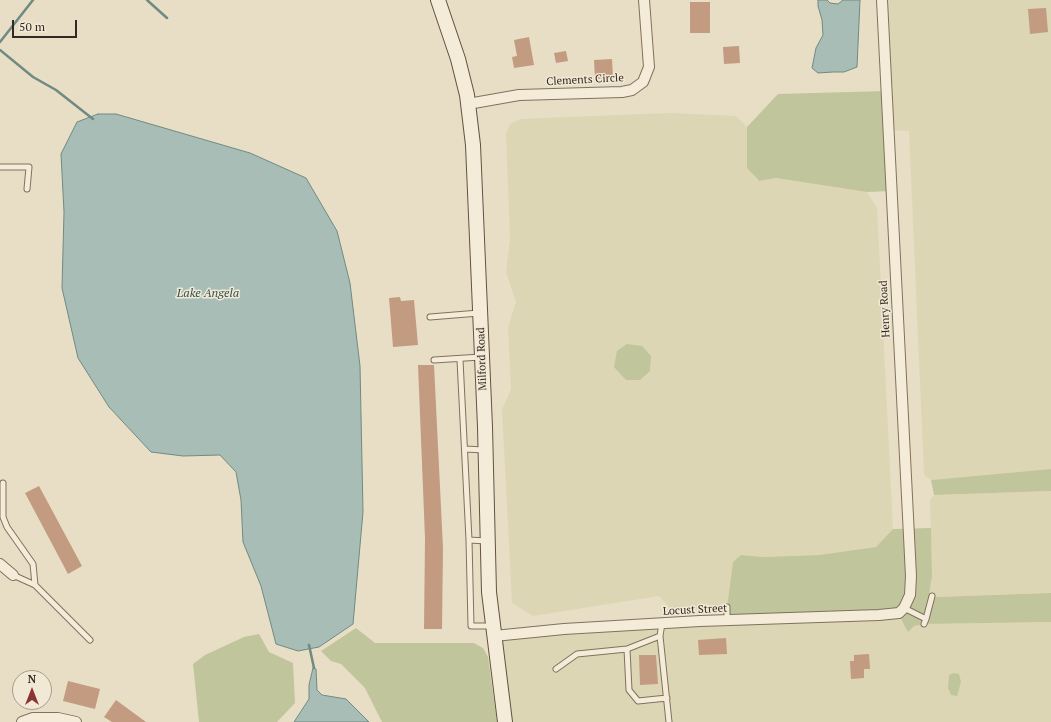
<!DOCTYPE html>
<html>
<head>
<meta charset="utf-8">
<style>
  body { margin:0 }
  #map { position:relative; width:1051px; height:722px; overflow:hidden; background:#e8dec6; font-family:"PT Serif",serif }
  canvas { display:block }
  .north { position:absolute; left:12px; top:670px; width:40px; height:40px; box-sizing:border-box; background:#f1e9d5; border:1px solid #a59c8d; border-radius:50%; rotate:0deg; font-size:11px; font-weight:700; line-height:16px; text-align:center; color:#342920 }
  .north::after { content:''; display:block; margin:auto; width:14px; height:18px; background:#893536; clip-path:polygon(50% 0,100% 100%,50% 72%,0 100%) }
  .scale { position:absolute; left:12px; top:20px; width:65px; height:18px; box-sizing:border-box; border:2px solid #342920; border-top:0; padding-left:5px; font-size:12px; line-height:14px; white-space:nowrap; color:#342920; -webkit-text-stroke:3px #f1e9d5; paint-order:stroke }
</style>
</head>
<body>
<div id="map">
<canvas width="1051" height="722"></canvas>
<div class="north">N</div>
<div class="scale">50 m</div>
</div>
<script>
const c = document.querySelector('canvas').getContext('2d');
c.lineJoin = 'round';
function fillPath(path, color) { c.fillStyle = color; c.fill(path, 'evenodd'); }
const shape = rows => new Path2D(rows.map(r => 'M' + r).join(''));
function stroke(path, color, width, dash) { c.strokeStyle = color; c.lineWidth = width; c.lineCap = dash ? 'butt' : 'round'; c.setLineDash(dash || []); c.stroke(path); }
function label(font, color, halo, rows, align = 'center') {
  c.font = font + ' "PT Serif",serif'; c.lineWidth = 3; c.setLineDash([]); c.textBaseline = 'middle'; c.strokeStyle = halo; c.fillStyle = color; for (const [text, x, y, turn = 0] of rows) {
    c.save(); c.translate(x, y); c.rotate((+turn || 0) * Math.PI / 180); c.textAlign = isNaN(turn) ? turn : align; if (halo) c.strokeText(text, 0, 0); c.fillText(text, 0, 0); c.restore();
  }
}
const farmland = shape([
  [882,0,1051,0,1051,469,931,480,924,475,909,131,888,130],
  [669,113,736,116,747,127,747,168,758,181,776,178,867,192,877,208,893,529,876,547,819,555,764,557,741,555,733,563,727,607,673,612,659,596,533,616,512,603,502,409,511,389,508,327,516,302,506,272,510,239,506,134,510,124,520,119],
  [1051,491,1051,593,937,597,928,595,932,576,930,500,934,495],
  [899,613,914,626,924,624,1051,622,1051,722,505,722,494,636]
]);
const green = shape([
  [886,91,891,191,867,192,776,178,759,181,747,168,747,127,778,94],
  [627,344,642,346,651,356,650,371,640,380,626,380,614,367,617,351],
  [1051,469,1051,491,934,495,931,480],
  [931,528,932,576,929,595,937,597,1051,593,1051,622,924,624,914,626,908,632,898,613,727,620,727,607,733,562,741,555,764,557,819,555,876,547,893,529],
  [356,628,375,643,474,643,483,648,488,657,497,722,382,722,365,688,341,664,331,661,321,651],
  [259,634,269,652,293,663,295,703,277,722,199,722,193,664,205,655,244,637],
  [954,673,959,674,961,682,957,696,951,695,948,688,949,675]
]);
const water = shape([
  [818,0,827,0,830,3,838,4,843,0,860,0,857,67,844,72,833,72,818,73,812,68,816,48,823,35,822,20,818,6,818,0],
  [98,114,116,114,250,153,306,178,337,231,350,283,360,366,363,512,353,624,319,647,298,651,276,644,261,586,243,542,241,500,236,472,220,455,183,456,151,452,109,407,78,358,62,288,64,212,61,154,77,122,98,114],
  [313,668,316,669,317,690,322,695,346,699,369,722,294,722,309,699,309,685,313,668]
]);
const stream = shape([
  [147,0,167,18],
  [0,42,33,0],
  [0,50,33,77,56,90,93,119],
  [309,645,314,668]
]);
const building = shape([
  [690,2,710,2,710,33,690,33],
  [1046,8,1048,32,1030,34,1028,9],
  [529,37,534,65,514,68,512,57,517,56,514,40],
  [739,46,740,63,724,64,723,47],
  [566,51,568,61,556,63,554,53],
  [612,59,613,78,595,79,594,60],
  [400,297,401,301,414,300,418,345,393,347,389,298],
  [418,365,434,365,443,548,442,629,424,629,425,538],
  [39,486,82,566,68,574,25,493],
  [726,638,727,654,699,655,698,640],
  [869,654,870,669,864,669,864,678,851,679,850,661,854,661,854,655],
  [639,655,656,655,658,684,640,685],
  [68,681,100,689,95,709,63,701],
  [116,700,146,722,112,722,104,717]
]);
const lane = shape([
  [0,167,29,167,27,189],
  [430,317,479,313],
  [434,360,481,357],
  [460,360,469,540,487,541],
  [465,449,484,450],
  [3,483,3,517,7,527,33,564,35,585],
  [469,540,471,626,493,626],
  [13,575,35,585,90,640],
  [727,607,727,620],
  [904,608,926,619,924,624],
  [926,619,932,596],
  [662,623,660,636,669,722],
  [660,636,627,649,629,690,638,701,667,698],
  [556,669,577,654,627,649]
]);
const street = shape([
  [468,104,519,95,622,92,632,90,643,82,649,67,644,0],
  [0,564,13,575],
  [494,636,564,629,700,621,879,615,899,613,904,608,910,595,911,576,882,0],
  [22,722,33,718,58,718,76,722]
]);
const secondary = shape([
  [438,0,458,59,467,95,473,145,485,427,489,592,505,722]
]);
const streetNames = [
  ["Clements Circle",585,80,-3],
  ["Henry Road",885,309,-93],
  ["Milford Road",482,359,-92],
  ["Locust Street",695,610,-3]
];
const waterNames = [
  ["Lake Angela",208,294]
];
fillPath(farmland, '#ddd6b4');
fillPath(green, '#c0c59b');
fillPath(water, '#a7bdb6');
stroke(water, '#6f8a83', 1);
stroke(stream, '#6f8a83', 2.5);
fillPath(building, '#c29b80');
stroke(lane, '#81715e', 7);
stroke(street, '#81715e', 12);
stroke(secondary, '#635241', 16);
stroke(lane, '#f4ecd8', 5);
stroke(street, '#f4ecd8', 10);
stroke(secondary, '#f4ecd8', 14);
label('11px', '#342920', '#f1e9d5', streetNames);
label('italic 12px', '#31514f', '#f1e9d5', waterNames);
</script>
</body>
</html>
